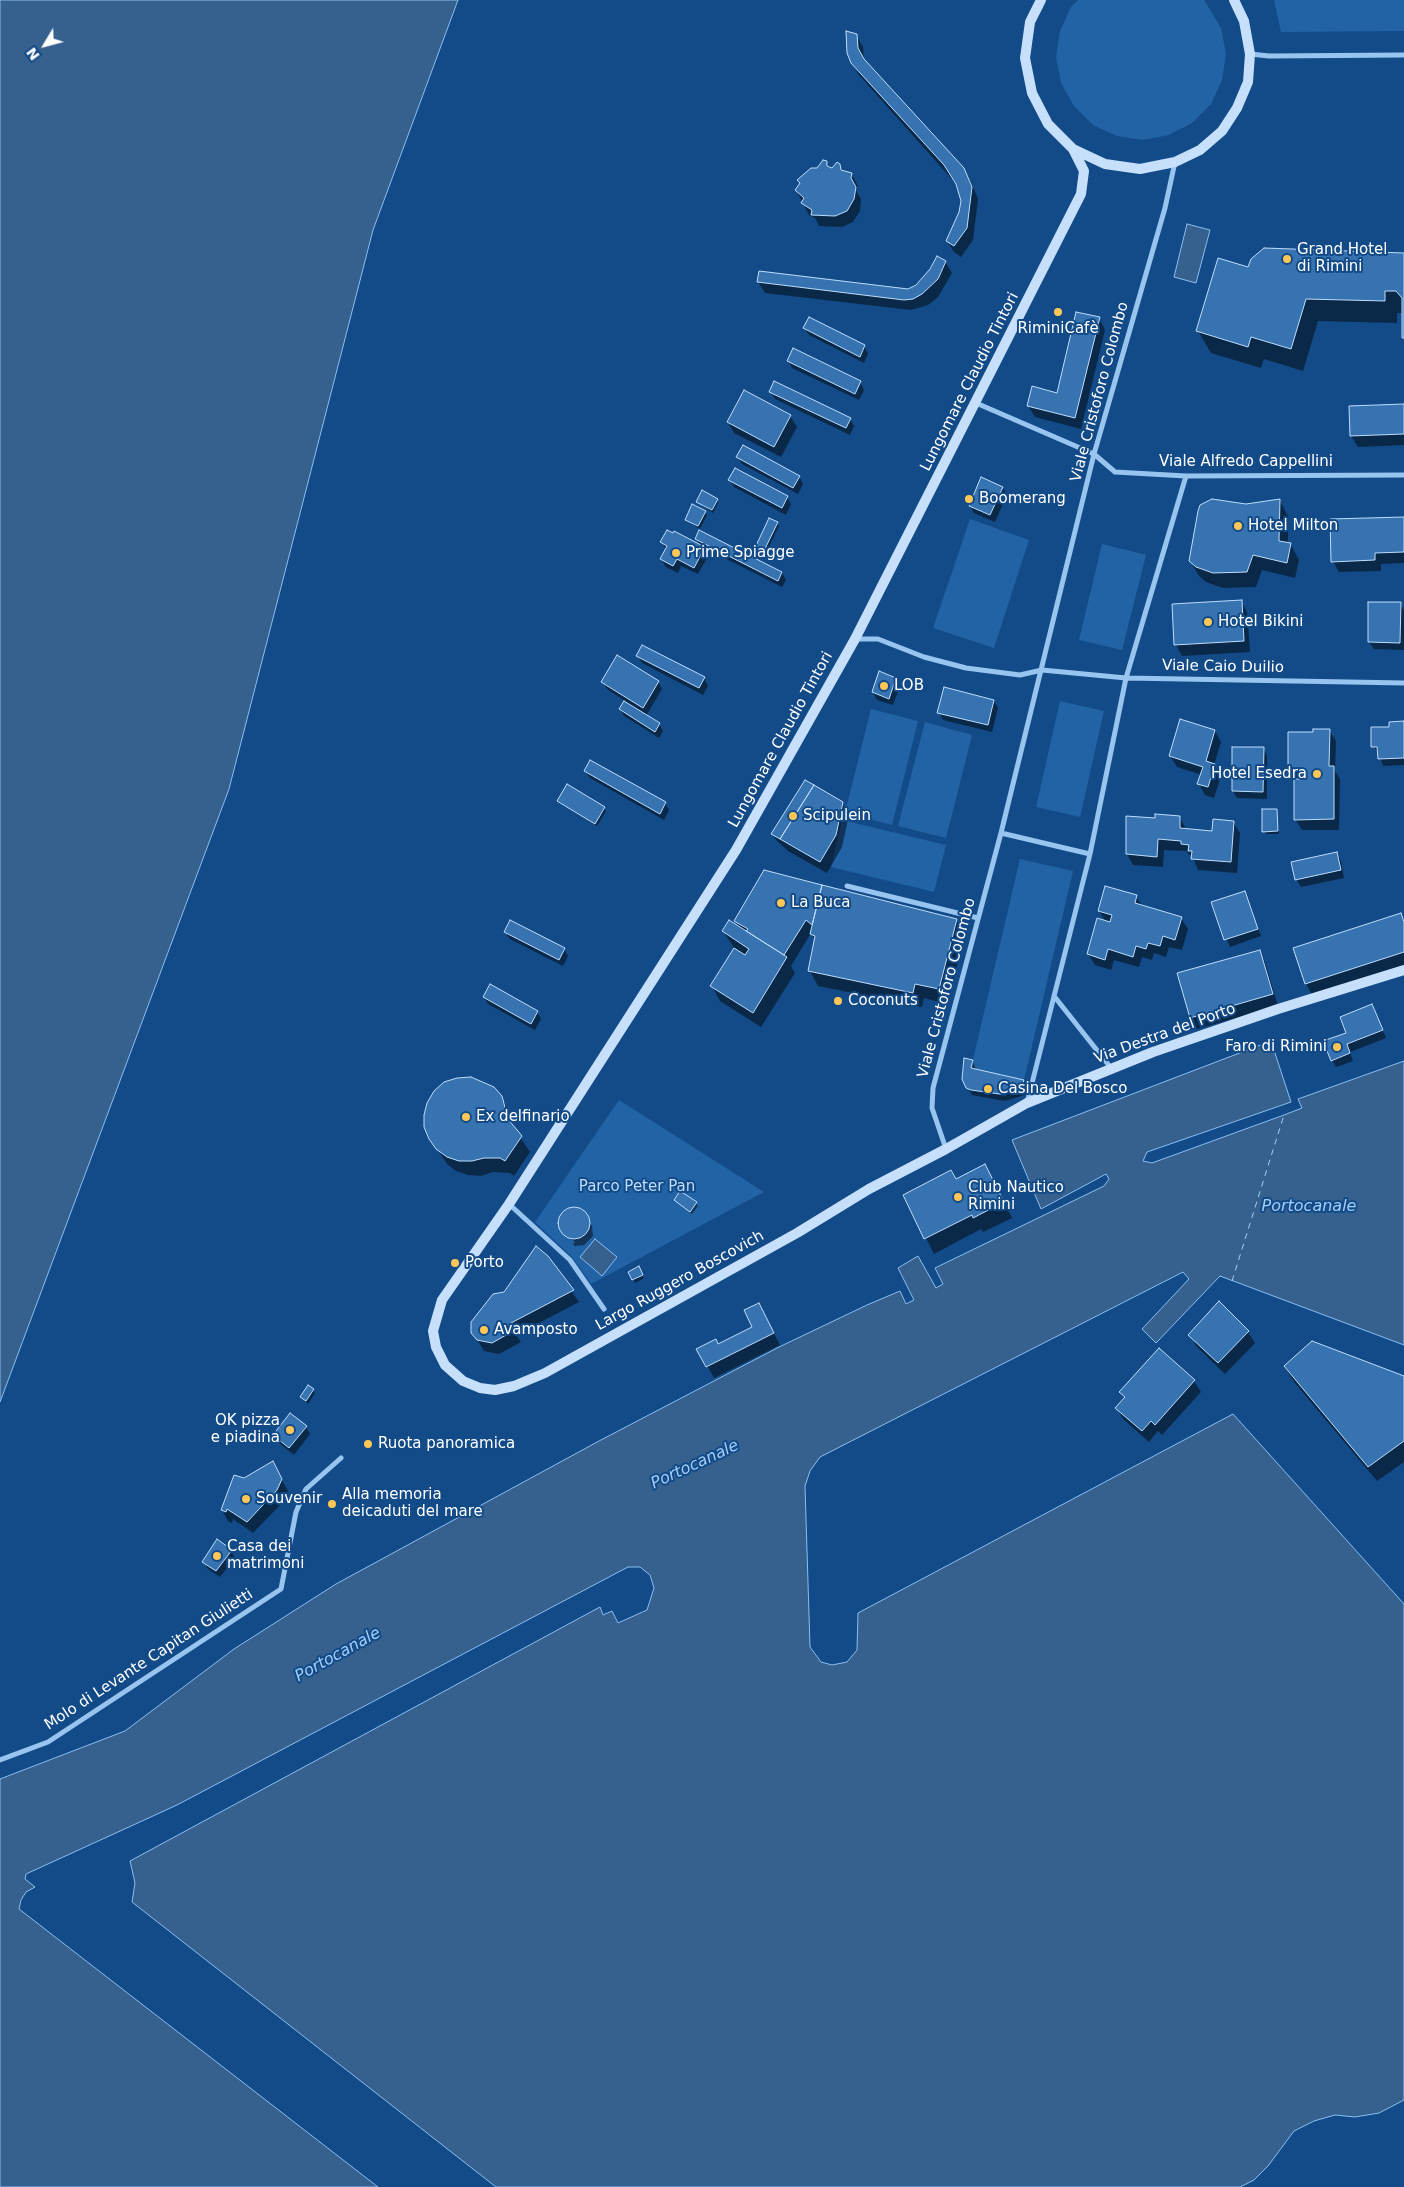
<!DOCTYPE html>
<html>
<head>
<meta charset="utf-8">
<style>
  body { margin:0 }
  #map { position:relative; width:1404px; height:2187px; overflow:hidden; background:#134b88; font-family:"DejaVu Sans",sans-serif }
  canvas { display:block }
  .north { position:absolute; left:20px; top:20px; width:50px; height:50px; -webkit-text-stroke:4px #134b88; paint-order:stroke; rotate:233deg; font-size:14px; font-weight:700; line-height:20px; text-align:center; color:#fff }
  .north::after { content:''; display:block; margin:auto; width:18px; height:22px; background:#fff; clip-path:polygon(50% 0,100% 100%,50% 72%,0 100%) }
</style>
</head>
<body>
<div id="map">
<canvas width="1404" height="2187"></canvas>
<div class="north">N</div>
</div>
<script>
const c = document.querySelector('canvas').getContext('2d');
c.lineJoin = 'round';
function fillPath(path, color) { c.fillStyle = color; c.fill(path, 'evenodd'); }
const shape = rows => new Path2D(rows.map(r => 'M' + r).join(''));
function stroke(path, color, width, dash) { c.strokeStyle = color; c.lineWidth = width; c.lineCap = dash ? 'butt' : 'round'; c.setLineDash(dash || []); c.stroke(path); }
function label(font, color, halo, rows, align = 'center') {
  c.font = font + ' "DejaVu Sans",sans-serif'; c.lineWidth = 4; c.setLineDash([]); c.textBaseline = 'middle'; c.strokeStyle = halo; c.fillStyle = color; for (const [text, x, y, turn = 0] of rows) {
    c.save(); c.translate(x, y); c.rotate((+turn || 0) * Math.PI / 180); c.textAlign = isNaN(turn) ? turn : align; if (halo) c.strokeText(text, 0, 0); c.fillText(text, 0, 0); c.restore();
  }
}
const green = shape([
  [1078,0,1204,0,1221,28,1226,54,1222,80,1211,104,1192,123,1169,135,1143,140,1117,136,1093,125,1074,106,1061,83,1056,57,1060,31,1071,7],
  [1274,0,1404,0,1404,31,1281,32],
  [970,519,1029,540,994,648,933,628],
  [1102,544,1146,555,1122,650,1079,640],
  [1060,701,1104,711,1080,817,1036,807],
  [871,709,918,721,892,825,845,813],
  [925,722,972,735,946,838,898,826],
  [842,820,946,845,934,892,831,867],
  [1020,859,1073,871,1024,1080,971,1068],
  [619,1100,764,1192,591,1284,572,1257,535,1222]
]);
const water = shape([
  [0,0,458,0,373,230,229,789,0,1402,0,0],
  [1187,224,1210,230,1196,283,1174,277,1187,224],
  [1271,1041,1291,1102,1147,1152,1143,1161,1152,1163,1284,1115,1302,1108,1298,1099,1404,1061,1404,1345,1220,1276,1156,1343,1142,1329,1189,1279,1183,1272,820,1457,810,1471,805,1486,810,1647,821,1662,832,1665,847,1662,857,1650,858,1613,1233,1414,1404,1604,1404,2100,1379,2113,1355,2117,1335,2115,1314,2121,1294,2131,1268,2166,1254,2180,1240,2187,496,2187,132,1902,135,1883,130,1861,600,1607,603,1615,612,1611,618,1623,647,1610,654,1588,650,1575,640,1567,628,1567,177,1805,26,1874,25,1879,35,1887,26,1892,21,1900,19,1909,378,2187,0,2187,0,1779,125,1731,234,1649,336,1584,599,1441,779,1347,867,1305,900,1291,906,1304,914,1300,898,1268,918,1256,936,1288,943,1284,935,1268,1104,1186,1109,1179,1106,1174,1041,1209,1012,1140,1271,1041],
  [595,1239,617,1257,602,1276,580,1257,595,1239]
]);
const shadow = shape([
  [856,35,863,47,864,61,963,168,970,180,978,199,973,240,961,257,954,252,947,241,960,213,963,201,958,186,859,75,852,63],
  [826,162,830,168,832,169,839,165,843,172,852,175,858,186,856,190,861,199,860,211,853,222,842,227,819,226,815,218,809,215,796,190],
  [1404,254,1404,338,1404,313,1397,313,1397,323,1318,321,1303,371,1264,359,1261,368,1211,353,1198,331,1249,269],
  [945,262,952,273,938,297,928,305,911,310,765,293,758,282,908,290],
  [1099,318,1105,330,1081,429,1035,417,1028,406,1058,394],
  [804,328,864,346,868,354,864,363,809,335],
  [788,360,860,382,864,390,859,400,792,368],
  [771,392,850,419,854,426,850,435,775,399],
  [1404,405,1404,445,1358,447,1351,436],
  [790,416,797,427,781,457,734,433,728,422],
  [738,457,799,476,803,484,798,494,742,464],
  [982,479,1003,488,1007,495,995,522,974,513,970,506],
  [730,480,787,497,791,504,786,515,734,487],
  [717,500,718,503,713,513,697,502],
  [1280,501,1288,516,1288,544,1291,545,1299,560,1295,578,1262,570,1256,587,1223,588,1206,582,1199,576,1190,561,1246,506],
  [705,512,707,515,700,529,686,520],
  [1404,519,1404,563,1381,564,1381,571,1339,572,1333,561],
  [777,523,779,526,764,557,756,550],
  [696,538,782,573,786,580,782,587,703,547,708,556,698,574,681,566,678,573,666,567,661,559,666,550,662,542,701,547],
  [1241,601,1247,612,1250,652,1182,656,1176,645,1173,605],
  [1400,604,1404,610,1404,650,1374,649,1369,642],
  [638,656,704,678,708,686,703,695,642,663],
  [896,679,900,686,893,705,877,700,873,692],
  [603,682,658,682,662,689,646,716,659,724,663,731,659,738,624,716,620,709,625,701,607,689],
  [994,701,998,708,992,732,943,720,939,712],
  [1404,723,1404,765,1383,766,1379,754,1373,746,1391,728],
  [1329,730,1336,741,1335,771,1340,779,1339,830,1302,830,1295,819,1295,780,1289,770,1289,733,1314,734],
  [1215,731,1221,742,1214,765,1221,776,1214,798,1205,795,1199,784,1202,775,1177,767,1170,756],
  [1233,748,1263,748,1267,756,1267,799,1237,798,1233,791],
  [585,771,665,803,669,810,664,820,590,778],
  [558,801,604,808,606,811,597,826],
  [842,803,849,815,842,847,827,873,788,851,777,841,772,834],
  [1276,810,1279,834,1266,834,1264,831],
  [1127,817,1156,819,1180,818,1186,829,1213,832,1233,822,1240,833,1237,873,1198,870,1192,855,1189,855,1187,851,1164,850,1163,867,1133,865,1127,854],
  [1337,853,1341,861,1344,878,1301,887,1297,880,1293,863],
  [765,871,956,920,965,935,947,1004,924,998,922,1007,818,986,810,971,816,942,811,933,791,966,795,973,761,1027,720,1001,712,986,735,949,723,931,741,930,736,921],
  [1244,892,1261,936,1230,947,1213,903],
  [1136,896,1142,906,1181,918,1188,929,1182,950,1169,947,1166,957,1154,953,1152,960,1142,957,1139,967,1114,960,1111,970,1095,965,1088,954,1106,922,1099,911],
  [1400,914,1404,921,1404,965,1312,995,1306,984,1295,949],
  [505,932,564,949,568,956,563,966,510,939],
  [1259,951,1265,962,1278,1006,1197,1029,1191,1018,1178,974],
  [484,997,537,1012,541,1019,535,1030,488,1004],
  [1372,1006,1386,1038,1350,1052,1353,1061,1336,1067,1332,1060,1347,1033],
  [965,1060,973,1061,976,1070,1024,1081,1028,1088,1025,1095,1005,1101,972,1095,969,1090,1006,1096,1006,1094,967,1087,962,1074],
  [501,1097,510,1113,514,1128,530,1152,514,1176,510,1173,493,1172,481,1176,468,1175,456,1171,447,1164,430,1138],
  [956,1180,993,1181,1012,1218,983,1232,981,1229,934,1254,905,1196],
  [675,1200,696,1203,698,1206,692,1214],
  [577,1208,592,1226,593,1236,584,1245,575,1246,563,1235,573,1244,575,1242,559,1229,559,1220,568,1209],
  [547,1257,579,1302,516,1335,521,1342,499,1354,484,1351,473,1333,505,1293],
  [638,1268,644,1278,635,1283,629,1272],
  [765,1316,780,1345,714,1378,698,1349,718,1345,754,1327],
  [1248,1332,1255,1343,1225,1374,1196,1346,1190,1335],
  [1285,1367,1404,1378,1404,1462,1377,1481,1294,1382],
  [1194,1381,1201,1392,1162,1435,1158,1431,1149,1442,1123,1419,1117,1408,1125,1399,1121,1392],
  [313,1390,315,1393,308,1404,302,1397],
  [290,1414,306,1427,310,1434,294,1455,278,1442,274,1435],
  [272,1463,288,1491,283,1502,253,1533,233,1519,232,1523,228,1521,222,1510,244,1479],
  [231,1551,235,1558,220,1577,208,1569,204,1562]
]);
const ferry = shape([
  [1232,1281,1284,1115]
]);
const building = shape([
  [846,31,857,34,858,48,864,59,964,168,972,187,967,228,954,246,946,241,959,212,961,201,956,184,944,165,851,63,847,53,846,31],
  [823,160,827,161,827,166,832,168,837,162,840,164,841,170,852,173,851,178,856,187,854,199,847,211,835,216,811,215,812,210,801,203,804,198,795,190,800,183,797,180,811,168,817,168,823,160],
  [1264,248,1404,253,1404,338,1402,338,1402,298,1396,291,1385,291,1385,301,1306,299,1291,349,1251,337,1248,347,1196,331,1218,258,1248,267,1251,259,1264,248],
  [937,256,946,261,938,279,922,294,913,299,904,300,757,282,759,271,908,289,916,285,930,269,937,256],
  [1076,312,1100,317,1075,418,1027,406,1032,386,1057,393,1076,312],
  [809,317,865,345,860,357,803,328,809,317],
  [793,348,861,381,855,394,787,361,793,348],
  [774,381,851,418,846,428,769,392,774,381],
  [744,390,791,415,774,447,727,422,744,390],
  [1404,404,1404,434,1350,436,1349,406,1404,404],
  [743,445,800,476,793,488,736,457,743,445],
  [735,468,788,496,782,508,728,480,735,468],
  [981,477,1003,487,990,515,969,506,981,477],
  [702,490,718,499,712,510,696,502,702,490],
  [1212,499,1246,504,1280,499,1279,541,1291,543,1287,563,1253,555,1247,572,1213,573,1196,567,1189,561,1198,511,1200,505,1212,499],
  [692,504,706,511,698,526,685,520,692,504],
  [1404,517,1404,552,1375,553,1375,560,1331,562,1330,519,1404,517],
  [769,518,778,522,762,555,754,550,769,518],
  [667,530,673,533,674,531,705,547,694,568,677,559,673,566,660,559,667,546,660,542,667,530],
  [699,530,782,572,778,581,695,539,699,530],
  [1242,600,1244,641,1174,645,1172,604,1242,600],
  [1368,602,1401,602,1400,643,1368,642,1368,602],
  [642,645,705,677,699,688,636,656,642,645],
  [617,655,659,681,643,708,601,682,617,655],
  [879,671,896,678,889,699,872,692,879,671],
  [944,687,994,700,988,725,937,713,944,687],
  [624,701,660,723,655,732,619,709,624,701],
  [1180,719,1215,730,1206,761,1215,764,1208,787,1197,784,1203,767,1169,756,1180,719],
  [1404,721,1404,758,1378,759,1377,747,1371,747,1371,727,1389,727,1389,722,1404,721],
  [1313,729,1330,729,1329,766,1334,766,1334,819,1294,820,1294,779,1300,779,1300,770,1288,770,1288,732,1313,732,1313,729],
  [1232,747,1264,747,1263,792,1232,791,1232,747],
  [590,760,666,802,660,814,584,771,590,760],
  [805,780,814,785,780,839,771,834,805,780],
  [567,784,605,807,595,824,557,801,567,784],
  [814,785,843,802,836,835,820,862,780,839,814,785],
  [1262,809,1277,809,1278,831,1262,832,1262,809],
  [1155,814,1180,816,1180,828,1212,831,1213,819,1234,821,1231,862,1191,859,1192,851,1188,851,1189,845,1181,844,1181,841,1158,839,1157,857,1126,854,1126,816,1155,818,1155,814],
  [1337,852,1341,870,1295,880,1291,862,1337,852],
  [764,870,822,885,812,925,806,920,784,955,746,931,748,929,734,921,764,870],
  [822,885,957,919,939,989,915,984,913,993,808,971,815,936,810,934,822,885],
  [1105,886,1137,895,1135,903,1182,917,1175,940,1163,936,1160,946,1148,943,1146,949,1136,946,1133,957,1108,949,1105,960,1087,954,1097,918,1110,922,1112,915,1098,911,1105,886],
  [1245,891,1258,929,1224,940,1211,902,1245,891],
  [1401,913,1404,922,1404,952,1305,984,1293,948,1401,913],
  [510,920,565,948,559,960,504,932,510,920],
  [729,920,787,957,753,1013,710,986,734,948,745,955,749,949,722,931,729,920],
  [1260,950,1273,994,1190,1018,1177,973,1260,950],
  [490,984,538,1011,531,1024,483,997,490,984],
  [1372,1004,1383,1030,1347,1044,1350,1053,1331,1061,1323,1041,1346,1033,1340,1017,1372,1004],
  [964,1058,973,1060,971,1068,1024,1080,1021,1088,1000,1094,971,1090,966,1088,962,1079,964,1058],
  [471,1077,494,1087,502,1096,508,1119,522,1136,505,1161,500,1158,484,1158,472,1161,459,1161,447,1157,436,1149,429,1139,424,1127,424,1115,427,1103,434,1091,444,1082,457,1078,471,1077],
  [985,1164,1004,1202,973,1218,972,1215,924,1239,903,1195,951,1170,956,1179,985,1164],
  [680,1191,697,1202,690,1212,674,1200,680,1191],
  '558 1223a16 16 0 1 1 32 0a16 16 0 1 1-32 0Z',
  [536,1246,548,1256,574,1290,511,1323,515,1330,492,1343,477,1340,471,1333,471,1322,493,1294,504,1292,536,1246],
  [639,1266,643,1275,632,1280,628,1272,639,1266],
  [1219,1301,1249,1331,1218,1363,1188,1335,1219,1301],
  [759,1303,774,1333,706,1367,696,1349,716,1339,718,1344,752,1327,744,1310,759,1303],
  [1312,1341,1404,1376,1404,1441,1368,1467,1284,1366,1312,1341],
  [1159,1348,1195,1380,1155,1425,1151,1421,1142,1431,1115,1408,1125,1397,1119,1392,1159,1348],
  [308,1385,314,1389,306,1401,300,1397,308,1385],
  [290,1413,307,1426,289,1448,273,1435,290,1413],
  [273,1461,282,1479,277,1490,247,1522,227,1509,226,1512,221,1510,234,1475,244,1478,273,1461],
  [217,1539,232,1550,216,1571,202,1562,217,1539]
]);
const street = shape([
  [1250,54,1269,56,1404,55],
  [976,403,1094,454,1115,472,1186,476,1404,475],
  [856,639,878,639,924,657,966,668,1020,675,1042,670,1126,678,1404,683],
  [1001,833,1090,854],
  [847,886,978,918],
  [1054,996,1111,1068],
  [1027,1103,1090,854,1126,678,1186,476],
  [946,1149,932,1108,933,1088,1001,833,1094,454,1165,208,1175,162],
  [509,1204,570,1260,604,1309],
  [0,1760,48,1742,281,1589,296,1512,306,1489,341,1458]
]);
const secondary = shape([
  [1041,0,1030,22,1025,58,1032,93,1048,124,1073,149,1105,164,1140,169,1175,162,1200,150,1222,131,1237,108,1248,82,1250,54,1244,21,1234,0],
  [1073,149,1084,171,1081,194,855,639,736,850,509,1204,442,1300,433,1331,436,1347,445,1365,463,1381,480,1388,495,1390,514,1386,545,1373,797,1233,869,1189,946,1149,1027,1103,1153,1052,1278,1009,1404,970]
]);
const markers = [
  [1287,259,5,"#ffc757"],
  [1058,312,5,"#ffc757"],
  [969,499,5,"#ffc757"],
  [1238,526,5,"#ffc757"],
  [676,553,5,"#ffc757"],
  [1208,622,5,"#ffc757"],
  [884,686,5,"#ffc757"],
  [1317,774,5,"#ffc757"],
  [793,816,5,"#ffc757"],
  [781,903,5,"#ffc757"],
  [838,1001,5,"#ffc757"],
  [1337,1047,5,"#ffc757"],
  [988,1089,5,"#ffc757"],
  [466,1117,5,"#ffc757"],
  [958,1197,5,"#ffc757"],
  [455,1263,5,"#ffc757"],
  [484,1330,5,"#ffc757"],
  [290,1430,5,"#ffc757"],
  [368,1444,5,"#ffc757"],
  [246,1499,5,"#ffc757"],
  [332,1504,5,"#ffc757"],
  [217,1556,5,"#ffc757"]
];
const poiNames = [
  ["Grand Hotel",1297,250],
  ["di Rimini",1297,267],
  ["RiminiCafè",1058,329,"center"],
  ["Boomerang",979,499],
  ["Hotel Milton",1248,526],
  ["Prime Spiagge",686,553],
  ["Hotel Bikini",1218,622],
  ["LOB",894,686],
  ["Hotel Esedra",1307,774,"right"],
  ["Scipulein",803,816],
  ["La Buca",791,903],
  ["Coconuts",848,1001],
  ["Faro di Rimini",1327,1047,"right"],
  ["Casina Del Bosco",998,1089],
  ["Ex delfinario",476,1117],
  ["Club Nautico",968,1188],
  ["Rimini",968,1205],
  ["Porto",465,1263],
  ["Avamposto",494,1330],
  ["OK pizza",280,1421,"right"],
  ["e piadina",280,1438,"right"],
  ["Ruota panoramica",378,1444],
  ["Alla memoria",342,1495],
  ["deicaduti del mare",342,1512],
  ["Souvenir",256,1499],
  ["Casa dei",227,1547],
  ["matrimoni",227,1564]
];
const streetNames = [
  ["Lungomare Claudio Tintori",970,382,-63],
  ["Viale Cristoforo Colombo",1100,392,-75],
  ["Viale Alfredo Cappellini",1246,462],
  ["Viale Caio Duilio",1223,667,1],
  ["Lungomare Claudio Tintori",781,740,-61],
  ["Viale Cristoforo Colombo",947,988,-75],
  ["Via Destra del Porto",1165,1034,-20],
  ["Largo Ruggero Boscovich",680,1281,-29],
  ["Molo di Levante Capitan Giulietti",149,1660,-33]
];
const parkNames = [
  ["Parco Peter Pan",637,1187]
];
const waterNames = [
  ["Portocanale",1309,1207],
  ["Portocanale",695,1465,-25],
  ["Portocanale",338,1655,-29]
];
fillPath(green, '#2263a6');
fillPath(water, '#36608d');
stroke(water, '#8abff3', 1);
fillPath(shadow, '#0007');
stroke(ferry, '#a3cef7', 1, [6, 5]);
fillPath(building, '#3673b0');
stroke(building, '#beddfc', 1);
stroke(street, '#98c4f0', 5);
stroke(secondary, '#c6dffb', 10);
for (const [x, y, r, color] of markers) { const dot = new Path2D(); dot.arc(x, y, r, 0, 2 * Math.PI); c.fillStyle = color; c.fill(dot); stroke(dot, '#134b88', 2); }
label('15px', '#fff', '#134b88', poiNames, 'left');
label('15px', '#fff', '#134b88', streetNames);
label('15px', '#beddfc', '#134b88', parkNames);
label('italic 16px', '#a3cef7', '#134b88', waterNames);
</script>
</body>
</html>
